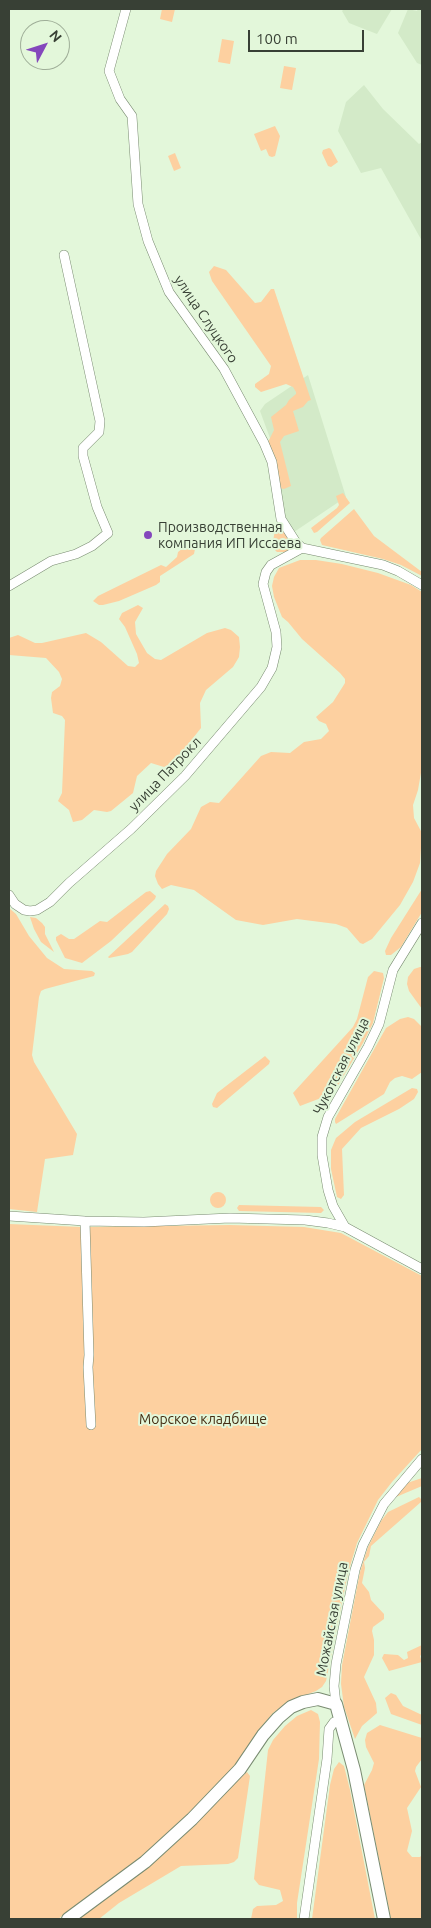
<!DOCTYPE html>
<html>
<head>
<meta charset="utf-8">
<style>
  body { margin:0 }
  #map { position:relative; width:431px; height:1928px; overflow:hidden; background:#e3f7da; font-family:Ubuntu,sans-serif }
  canvas { display:block }
  .frame { position:absolute; inset:0; border:10px solid #384035; pointer-events:none }
  .north { position:absolute; left:20px; top:20px; width:50px; height:50px; box-sizing:border-box; background:#e3f7da; border:1px solid #9fae98; border-radius:50%; rotate:50deg; font-size:14px; font-weight:700; line-height:20px; text-align:center; color:#384035 }
  .north::after { content:''; display:block; margin:auto; width:18px; height:22px; background:#8447bc; clip-path:polygon(50% 0,100% 100%,50% 72%,0 100%) }
  .scale { position:absolute; left:248px; top:30px; width:116px; height:22px; box-sizing:border-box; border:2px solid #384035; border-top:0; padding-left:6px; font-size:15px; line-height:18px; white-space:nowrap; color:#384035; -webkit-text-stroke:4px #e3f7da; paint-order:stroke }
</style>
</head>
<body>
<div id="map">
<canvas width="431" height="1928"></canvas>
<div class="frame"></div>
<div class="north">N</div>
<div class="scale">100 m</div>
</div>
<script>
const c = document.querySelector('canvas').getContext('2d');
c.lineJoin = 'round';
function fillPath(path, color) { c.fillStyle = color; c.fill(path, 'evenodd'); }
const shape = rows => new Path2D(rows.map(r => 'M' + r).join(''));
function stroke(path, color, width, dash) { c.strokeStyle = color; c.lineWidth = width; c.lineCap = dash ? 'butt' : 'round'; c.setLineDash(dash || []); c.stroke(path); }
function label(font, color, halo, rows, align = 'center') {
  c.font = font + ' Ubuntu,sans-serif'; c.lineWidth = 4; c.setLineDash([]); c.textBaseline = 'middle'; c.strokeStyle = halo; c.fillStyle = color; for (const [text, x, y, turn = 0] of rows) {
    c.save(); c.translate(x, y); c.rotate((+turn || 0) * Math.PI / 180); c.textAlign = isNaN(turn) ? turn : align; if (halo) c.strokeText(text, 0, 0); c.fillText(text, 0, 0); c.restore();
  }
}
const built = shape([
  [344,9,392,9,377,34,349,23,342,11],
  [408,9,417,11,418,9,422,9,422,65,417,63,398,33],
  [364,85,383,109,419,144,422,142,422,241,381,168,361,173,338,131,346,102],
  [308,375,346,497,294,532,287,523,281,500,274,449,260,411,265,404]
]);
const green = shape([
  [162,9,175,9,172,22,160,19],
  [222,39,234,41,230,64,218,62],
  [284,66,296,68,292,90,280,88],
  [275,126,280,136,275,156,272,157,269,156,266,149,261,151,254,134],
  [329,148,331,149,338,162,331,167,328,166,322,153,323,150],
  [175,153,181,168,174,171,168,156],
  [214,266,226,270,255,303,261,302,271,289,274,289,311,400,308,401,303,407,293,411,299,431,284,436,280,442,291,486,284,489,280,488,268,442,274,430,271,417,286,405,289,400,296,394,296,392,293,387,286,384,261,392,255,387,255,384,269,374,271,366,212,281,209,272],
  [343,493,350,503,317,532,314,533,311,528,337,508,339,505,336,496],
  [354,509,374,536,422,572,422,576,401,565,383,559,322,545,320,540,321,538],
  [279,523,291,543,290,550,285,552,277,552,272,547,275,530],
  [187,545,191,545,195,549,194,554,160,576,160,582,156,585,119,601,103,605,99,605,93,601,98,596,161,565,166,567,177,557,178,552],
  [300,560,316,560,342,564,378,573,411,585,422,592,422,767,418,790,413,805,414,818,422,833,420,863,413,882,400,905,372,939,363,944,360,943,347,928,336,924,297,919,263,925,236,920,194,890,171,885,162,889,158,884,155,876,156,871,167,854,191,829,201,807,210,802,219,803,261,756,271,752,290,753,304,742,321,739,329,731,326,724,319,721,316,717,333,702,345,683,345,679,340,673,302,639,288,622,282,617,274,597,272,586,274,577,279,568],
  [138,605,143,608,135,622,136,634,147,653,155,659,161,660,207,633,225,628,231,630,239,637,240,647,239,657,233,667,206,690,200,703,201,728,174,762,164,767,151,763,137,776,133,793,111,811,107,812,94,810,82,820,73,822,69,810,58,801,62,793,65,720,62,716,53,713,51,698,52,692,60,686,62,679,59,672,46,658,9,655,9,638,18,635,35,643,42,643,86,633,101,642,128,666,135,667,139,663,137,654,125,627,119,619,122,613],
  [422,889,422,912,401,947,391,955,386,955,385,951,391,938],
  [150,891,156,896,155,899,111,941,82,963,65,958,56,940,56,937,61,934,69,939,74,939,100,921,107,922,146,892],
  [165,904,168,906,169,909,167,914,132,952,128,954,109,958,108,957],
  [9,908,16,914,29,936,47,958,64,969,92,971,95,973,94,976,45,989,41,991,39,997,32,1055,34,1062,77,1134,73,1155,45,1159,37,1212,9,1209],
  [30,917,36,918,42,923,45,927,45,934,54,952,41,942,34,929],
  [420,967,422,967,422,1009,409,991,407,984,408,977,414,969],
  [374,971,383,973,384,978,373,1023,363,1043,337,1087,321,1098,300,1106,293,1093,353,1027,357,1019,368,977],
  [408,1017,414,1019,422,1027,422,1072,412,1079,402,1076,395,1078,390,1082,384,1094,336,1124,335,1122,335,1119,386,1028,400,1019],
  [265,1056,270,1061,269,1064,217,1108,213,1107,212,1104,217,1093],
  [412,1088,417,1089,418,1092,414,1099,399,1109,361,1128,342,1149,344,1195,341,1199,337,1197,331,1169,331,1150,336,1138,355,1122],
  '210 1200a8 8 0 1 1 16 0a8 8 0 1 1-16 0Z',
  [239,1205,321,1207,324,1210,321,1213,239,1211,237,1208],
  [9,1224,82,1227,230,1225,304,1227,341,1233,422,1276,422,1449,392,1482,378,1500,357,1543,348,1573,326,1681,322,1687,316,1691,288,1702,273,1713,258,1731,235,1766,188,1814,139,1860,58,1919,9,1919],
  [422,1478,422,1486,396,1497,407,1483],
  [419,1497,421,1499,421,1502,371,1546,369,1556,364,1562,365,1568,362,1583,369,1592,371,1600,384,1614,384,1619,373,1627,372,1631,374,1640,374,1655,364,1677,376,1703,377,1713,362,1726,355,1739,344,1707,341,1684,342,1665,360,1572,368,1547,381,1521,388,1512],
  [422,1645,422,1654,420,1656,422,1662,389,1671,382,1658,384,1654,398,1655,404,1660,408,1658,407,1652],
  [391,1693,396,1695,403,1706,422,1715,422,1725,391,1714,385,1698],
  [311,1710,318,1714,320,1722,319,1759,297,1903,297,1919,251,1919,253,1909,257,1906,276,1905,283,1901,280,1890,259,1885,254,1879,268,1750,273,1740,285,1726,297,1716],
  [380,1725,422,1738,422,1759,416,1767,415,1771,421,1787,407,1808,412,1831,407,1851,412,1857,420,1857,422,1855,422,1919,391,1919,364,1785,372,1770,374,1763,366,1747,365,1740,367,1733],
  [339,1762,344,1766,350,1790,375,1919,312,1919,330,1785,334,1769],
  [247,1772,250,1776,238,1858,234,1862,228,1864,181,1866,119,1903,99,1919,77,1919]
]);
const street = shape([
  [126,9,109,71,120,99,132,116,138,204,148,241,169,292,224,369,264,443,272,462,281,519,295,541,302,548],
  [9,586,51,561,76,554,92,546,108,533,97,507,83,456,83,448,99,432,100,421,64,255],
  [9,895,15,904,24,910,30,911,37,910,50,902,69,883,131,829,185,776,261,687,272,668,277,647,276,632,263,584,266,572,271,565,302,548,383,565,398,571,422,585],
  [9,1216,85,1221,144,1222,230,1218,305,1220,328,1223,345,1227,422,1269],
  [85,1221,89,1355,88,1367,91,1425],
  [345,1227,333,1206,328,1190,322,1155,322,1137,328,1117,368,1047,379,1024,393,970,422,923],
  [336,1704,334,1686,336,1664,355,1570,363,1545,384,1504,422,1459],
  [304,1919,327,1759,329,1729,334,1722,341,1722]
]);
const secondary = shape([
  [68,1919,145,1862,192,1819,240,1769,263,1735,278,1718,291,1707,303,1702,318,1699,336,1704,354,1770,384,1919]
]);
const markers = [
  [148,535,5,"#8447bc"]
];
const streetNames = [
  ["улица Слуцкого",206,319,56],
  ["улица Патрокл",165,774,-46],
  ["Чукотская улица",341,1066,-63],
  ["Можайская улица",332,1619,-79]
];
const poiNames = [
  ["Производственная",158,527],
  ["компания ИП Иссаева",158,543]
];
const parkNames = [
  ["Морское кладбище",203,1419]
];
fillPath(built, '#d3eac8');
fillPath(green, '#fdd0a0');
stroke(street, '#798b71', 10);
stroke(secondary, '#798b71', 14);
stroke(street, '#fff', 9);
stroke(secondary, '#fff', 12);
for (const [x, y, r, color] of markers) { const dot = new Path2D(); dot.arc(x, y, r, 0, 2 * Math.PI); c.fillStyle = color; c.fill(dot); stroke(dot, '#e3f7da', 2); }
label('14px', '#384035', '#e3f7da', streetNames);
label('14px', '#384035', '#e3f7da', poiNames, 'left');
label('14px', '#462e13', '#e3f7da', parkNames);
</script>
</body>
</html>
